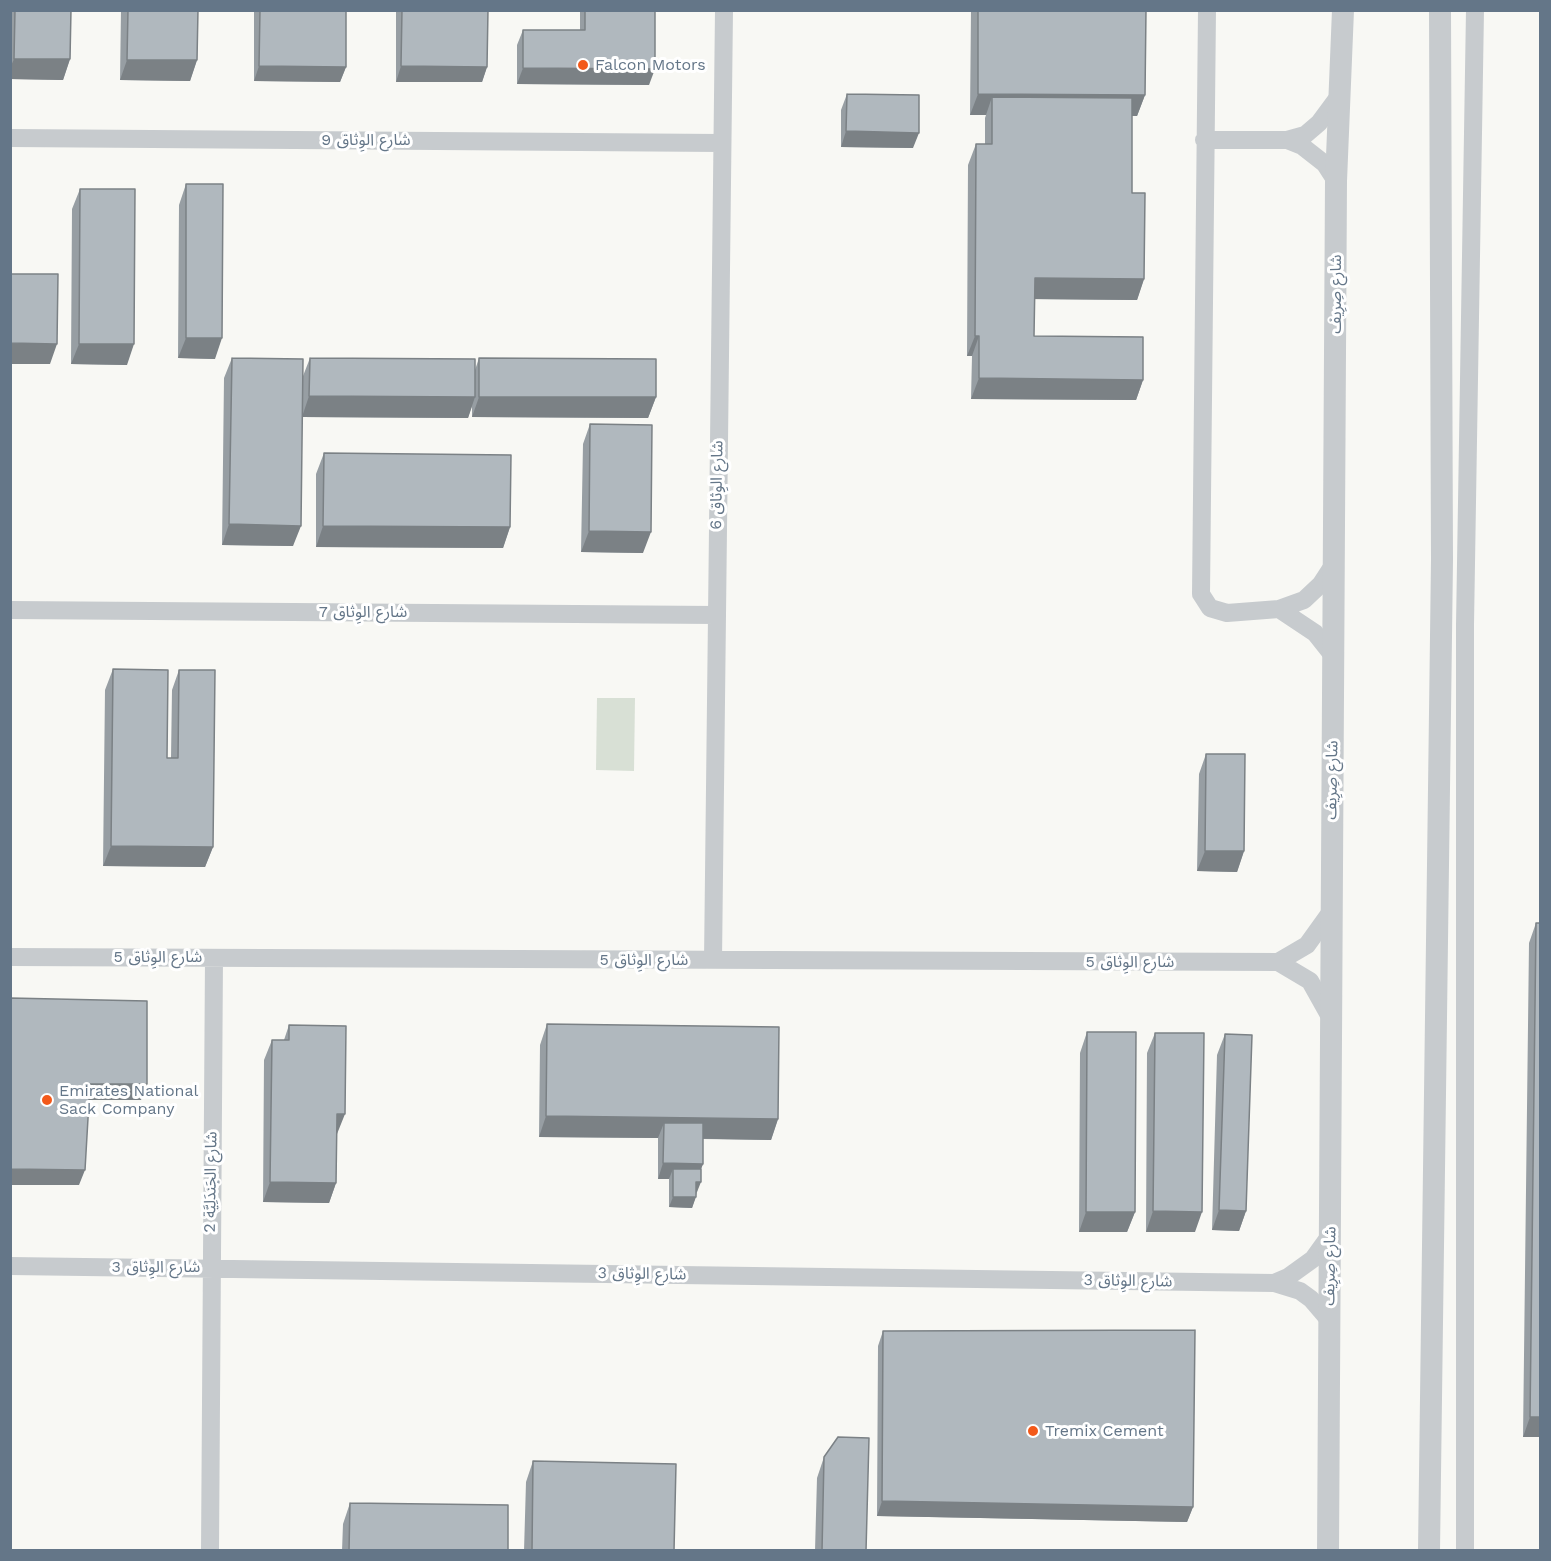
<!DOCTYPE html>
<html>
<head>
<meta charset="utf-8">
<style>
  body { margin:0 }
  #map { position:relative; width:1551px; height:1561px; overflow:hidden; background:#f8f8f4; font-family:"Work Sans",sans-serif }
  canvas { display:block }
  .frame { position:absolute; inset:0; border:12px solid #647688; pointer-events:none }
</style>
</head>
<body>
<div id="map">
<canvas width="1551" height="1561"></canvas>
<div class="frame"></div>
</div>
<script>
const c = document.querySelector('canvas').getContext('2d');
c.lineJoin = 'round';
function fillPath(path, color) { c.fillStyle = color; c.fill(path, 'evenodd'); }
const shape = rows => new Path2D(rows.map(r => 'M' + r).join(''));
function stroke(path, color, width, dash) { c.strokeStyle = color; c.lineWidth = width; c.lineCap = dash ? 'butt' : 'round'; c.setLineDash(dash || []); c.stroke(path); }
function label(font, color, halo, rows, align = 'center') {
  c.font = font + ' "Work Sans","Noto Sans Arabic",sans-serif'; c.lineWidth = 6; c.setLineDash([]); c.textBaseline = 'middle'; c.strokeStyle = halo; c.fillStyle = color; for (const [text, x, y, turn = 0] of rows) {
    c.save(); c.translate(x, y); c.rotate((+turn || 0) * Math.PI / 180); c.textAlign = isNaN(turn) ? turn : align; if (halo) c.strokeText(text, 0, 0); c.fillText(text, 0, 0); c.restore();
  }
}
const green = shape([
  [597,698,635,698,634,771,596,770]
]);
const minor = shape([
  [1207,10,1201,594,1210,608,1227,613,1279,609,1304,600,1321,584,1334,564],
  [10,138,721,143],
  [1204,140,1287,140,1305,135,1319,123,1339,96],
  [1287,140,1302,146,1325,164,1336,181],
  [1279,609,1315,633,1334,657],
  [10,610,716,615],
  [10,957,1278,962,1310,981,1329,1015],
  [713,960,724,10],
  [1278,962,1307,945,1330,913],
  [10,1266,1274,1283,1300,1291,1311,1299,1329,1320],
  [1274,1283,1288,1277,1313,1259,1331,1234],
  [210,1550,214,958],
  [1465,1550,1465,625,1475,10]
]);
const tertiary = shape([
  [1328,1550,1336,181,1343,10],
  [1429,1550,1442,560,1440,10]
]);
const wall = shape([
  [10,10,71,10,70,59,63,80,10,79],
  [121,10,198,10,197,60,190,81,120,80],
  [254,10,346,10,346,67,340,82,254,81],
  [396,10,488,10,487,67,482,82,396,82],
  [580,10,655,10,649,85,517,84,517,45,523,30,580,30],
  [971,10,1146,10,1145,95,1137,116,1132,115,1132,193,1144,279,1137,300,1034,299,1034,336,1143,380,1136,400,971,399,972,356,967,356,968,165,976,144,985,144,985,118,986,115,970,115],
  [847,94,913,148,841,147,841,110],
  [186,184,215,359,178,358,179,205],
  [80,189,127,365,71,364,72,209],
  [232,358,303,376,310,358,475,370,479,358,656,397,648,418,472,417,472,406,468,418,302,417,293,546,222,545,224,378],
  [590,424,643,553,581,552,583,444],
  [324,453,510,527,503,548,316,547,316,474],
  [113,669,167,758,171,758,172,690,179,670,213,847,205,867,103,866,105,690],
  [1206,754,1244,851,1237,872,1197,871,1199,774],
  [1536,923,1540,923,1540,1437,1523,1437,1529,943],
  [547,1024,778,1119,771,1140,703,1139,703,1164,701,1169,697,1192,692,1208,669,1207,669,1179,658,1179,658,1138,539,1137,540,1045],
  [289,1025,337,1134,336,1183,329,1203,263,1202,264,1060,272,1040,284,1040],
  [1087,1032,1135,1212,1127,1232,1079,1232,1080,1053],
  [1155,1033,1195,1232,1146,1232,1147,1053],
  [1225,1034,1246,1211,1239,1231,1212,1230,1217,1055],
  [883,1331,1193,1507,1187,1522,877,1516,878,1346],
  [824,1457,866,1551,815,1551,817,1478],
  [533,1461,674,1551,524,1551,526,1482],
  [350,1503,508,1551,342,1551,343,1524]
]);
const shadedWall = shape([
  [14,59,70,59,63,80,10,79,10,68],
  [127,60,197,60,190,81,120,80],
  [259,66,346,67,340,82,254,81],
  [401,66,487,67,482,82,396,82],
  [523,68,655,69,649,85,517,84],
  [978,94,1145,95,1137,116,992,115,992,97,986,115,970,115],
  [846,131,919,133,913,148,841,147],
  [1035,278,1144,279,1137,300,1027,299],
  [975,336,979,336,972,356,967,356],
  [186,338,222,338,215,359,178,358],
  [10,343,57,344,50,364,10,364],
  [79,344,134,344,127,365,71,364],
  [979,378,1143,380,1136,400,971,399],
  [309,396,475,397,468,418,302,417],
  [479,397,656,397,648,418,472,417],
  [229,524,301,526,293,546,222,545],
  [323,526,510,527,503,548,316,547],
  [589,531,651,532,643,553,581,552],
  [111,846,213,847,205,867,103,866],
  [1205,851,1244,851,1237,872,1197,871],
  [90,1084,147,1084,141,1100,84,1100],
  [337,1114,345,1114,337,1134],
  [546,1116,778,1119,771,1140,664,1138,664,1123,658,1138,539,1137],
  [663,1163,703,1164,697,1179,673,1169,669,1179,658,1179],
  [10,1169,85,1170,79,1185,10,1185],
  [270,1182,336,1183,329,1203,263,1202],
  [696,1182,701,1182,697,1192,693,1192],
  [673,1197,696,1197,692,1208,669,1207],
  [1219,1210,1246,1211,1239,1231,1212,1230],
  [1153,1211,1202,1212,1195,1232,1146,1232],
  [1086,1212,1135,1212,1127,1232,1079,1232],
  [1530,1417,1540,1417,1540,1437,1523,1437],
  [882,1501,1193,1507,1187,1522,877,1516]
]);
const building = shape([
  [15,10,71,10,70,59,14,59,15,10],
  [128,10,198,10,197,60,127,60,128,10],
  [260,10,346,10,346,67,259,66,260,10],
  [402,10,488,10,487,67,401,66,402,10],
  [585,10,655,10,655,69,523,68,523,30,585,30,585,10],
  [978,10,1146,10,1145,95,978,94,978,10],
  [847,94,919,95,919,133,846,131,847,94],
  [992,97,1132,98,1132,193,1145,193,1144,279,1035,278,1034,336,1143,337,1143,380,979,378,979,336,975,336,976,144,992,144,992,97],
  [186,184,223,184,222,338,186,338,186,184],
  [80,189,135,189,134,344,79,344,80,189],
  [10,274,58,274,57,344,10,343,10,274],
  [232,358,303,359,301,526,229,524,232,358],
  [310,358,475,359,475,397,309,396,310,358],
  [479,358,656,359,656,397,479,397,479,358],
  [590,424,652,425,651,532,589,531,590,424],
  [324,453,511,455,510,527,323,526,324,453],
  [113,669,168,670,167,758,178,758,179,670,215,670,213,847,111,846,113,669],
  [1206,754,1245,754,1244,851,1205,851,1206,754],
  [1536,923,1540,923,1540,1417,1530,1417,1536,923],
  [10,998,147,1001,147,1084,90,1084,85,1170,10,1169,10,998],
  [547,1024,779,1027,778,1119,546,1116,547,1024],
  [289,1025,346,1026,345,1114,337,1114,336,1183,270,1182,272,1040,289,1040,289,1025],
  [1087,1032,1136,1032,1135,1212,1086,1212,1087,1032],
  [1155,1033,1204,1033,1202,1212,1153,1211,1155,1033],
  [1225,1034,1252,1035,1246,1211,1219,1210,1225,1034],
  [664,1123,703,1123,703,1164,663,1163,664,1123],
  [673,1169,701,1169,701,1182,696,1182,696,1197,673,1197,673,1169],
  [1195,1330,1193,1507,882,1501,883,1331,1195,1330],
  [838,1437,869,1438,866,1551,822,1551,824,1457,838,1437],
  [533,1461,676,1464,674,1551,532,1551,533,1461],
  [350,1503,508,1505,508,1551,349,1551,350,1503]
]);
const markers = [
  [583,65,6,"#f3591a"],
  [47,1100,6,"#f3591a"],
  [1033,1431,6,"#f3591a"]
];
const poiNames = [
  ["Falcon Motors",595,65],
  ["Emirates National",59,1091],
  ["Sack Company",59,1109],
  ["Tremix Cement",1045,1431]
];
const streetNames = [
  ["شارع الوِثاق 9",366,140],
  ["شارع صِرِيف",1336,294,-90],
  ["شارع الوِثاق 6",717,485,-89],
  ["شارع الوِثاق 7",363,612],
  ["شارع صِرِيف",1332,780,-89],
  ["شارع الوِثاق 5",158,957],
  ["شارع الوِثاق 5",644,960],
  ["شارع الوِثاق 5",1130,962],
  ["شارع الجَندَلِيَّة 2",211,1182,-89],
  ["شارع صِرِيف",1330,1266,-89],
  ["شارع الوِثاق 3",156,1267],
  ["شارع الوِثاق 3",642,1274,1],
  ["شارع الوِثاق 3",1128,1281,1]
];
fillPath(green, '#d8e0d5');
stroke(minor, '#c7cbce', 18);
stroke(tertiary, '#c7cbce', 22);
fillPath(wall, '#979ea3');
fillPath(shadedWall, '#7b8185');
fillPath(building, '#b0b8be');
stroke(building, '#7b8185', 1.5);
for (const [x, y, r, color] of markers) { const dot = new Path2D(); dot.arc(x, y, r, 0, 2 * Math.PI); c.fillStyle = color; c.fill(dot); stroke(dot, '#fff', 2); }
label('16px', '#647688', '#fff', poiNames, 'left');
label('16px', '#647688', '#fff', streetNames);
</script>
</body>
</html>
